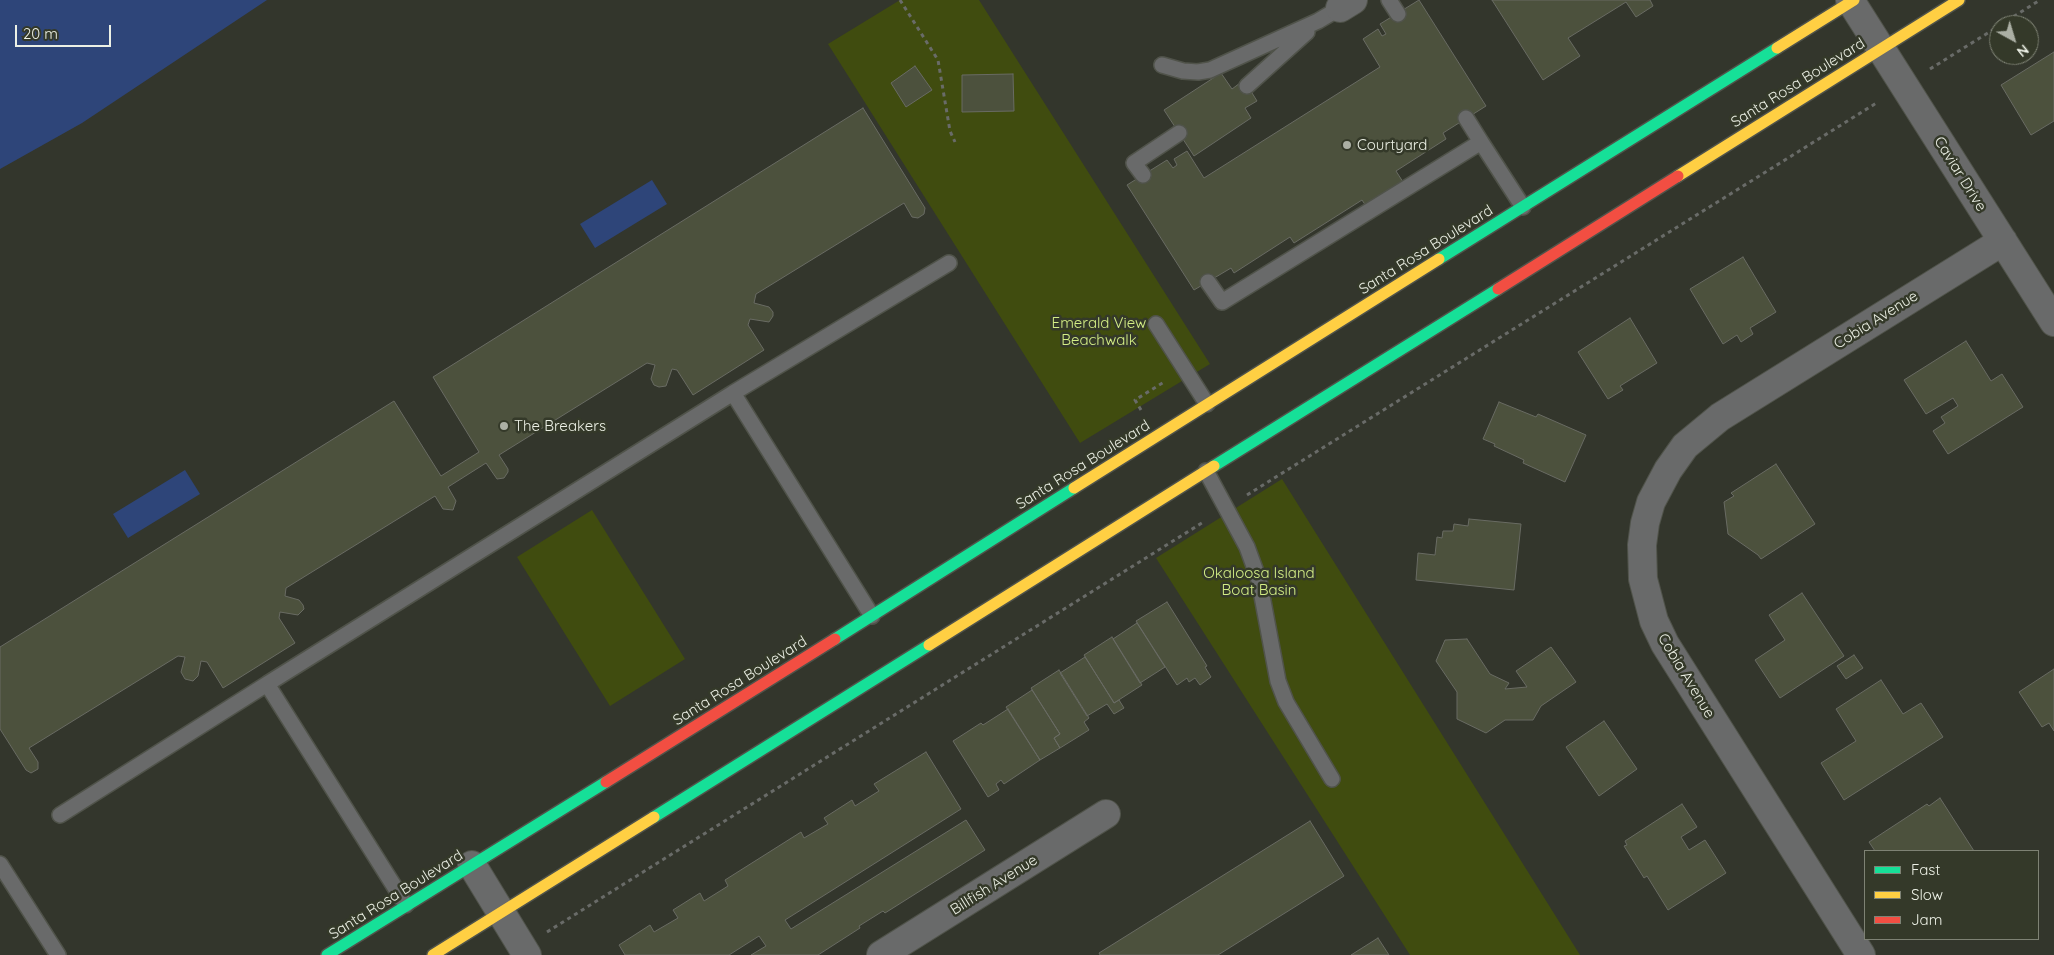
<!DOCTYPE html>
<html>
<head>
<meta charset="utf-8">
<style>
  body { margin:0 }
  #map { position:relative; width:2054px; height:955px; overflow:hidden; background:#33362c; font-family:Quicksand,sans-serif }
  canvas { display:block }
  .legend { position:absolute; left:1864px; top:850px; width:175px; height:90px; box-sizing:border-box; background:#343929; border:1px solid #7e8274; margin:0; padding:6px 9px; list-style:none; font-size:15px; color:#ecf0e5 }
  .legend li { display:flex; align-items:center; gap:10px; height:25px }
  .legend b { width:25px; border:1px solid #7e8274 }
  .north { position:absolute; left:1989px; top:15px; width:50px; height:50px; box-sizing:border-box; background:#343929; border:1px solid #7e8274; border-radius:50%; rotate:141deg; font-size:14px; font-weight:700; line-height:20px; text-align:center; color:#ecf0e5 }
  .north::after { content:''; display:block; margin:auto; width:18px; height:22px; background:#abafa4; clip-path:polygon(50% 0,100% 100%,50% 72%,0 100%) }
  .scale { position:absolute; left:15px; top:25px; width:96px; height:22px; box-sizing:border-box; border:2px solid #ecf0e5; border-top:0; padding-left:6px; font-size:15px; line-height:18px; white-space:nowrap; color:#ecf0e5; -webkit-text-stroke:4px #343929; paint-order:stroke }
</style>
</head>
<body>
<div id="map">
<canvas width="2054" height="955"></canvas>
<ul class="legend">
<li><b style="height:6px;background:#16e098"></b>Fast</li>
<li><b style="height:6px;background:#ffcf43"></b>Slow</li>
<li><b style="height:6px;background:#f24e42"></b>Jam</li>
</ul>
<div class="north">N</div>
<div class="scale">20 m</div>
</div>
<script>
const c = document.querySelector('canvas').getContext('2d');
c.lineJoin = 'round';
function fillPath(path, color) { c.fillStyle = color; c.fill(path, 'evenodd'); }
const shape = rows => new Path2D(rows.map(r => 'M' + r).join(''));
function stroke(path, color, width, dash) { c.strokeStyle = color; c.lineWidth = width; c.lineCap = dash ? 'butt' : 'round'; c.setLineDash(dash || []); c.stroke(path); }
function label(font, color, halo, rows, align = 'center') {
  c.font = font + ' Quicksand,sans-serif'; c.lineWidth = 5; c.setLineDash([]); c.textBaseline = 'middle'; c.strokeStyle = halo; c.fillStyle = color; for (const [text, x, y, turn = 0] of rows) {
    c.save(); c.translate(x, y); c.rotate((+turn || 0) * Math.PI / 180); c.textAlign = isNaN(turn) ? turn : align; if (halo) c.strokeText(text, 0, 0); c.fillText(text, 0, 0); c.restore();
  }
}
const green = shape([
  [900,0,979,0,1210,364,1080,443,828,44],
  [1282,479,1580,955,1410,955,1156,558],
  [592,510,685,659,610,706,517,557]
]);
const water = shape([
  [0,0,267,0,82,123,0,169],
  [652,180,667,204,595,248,580,224],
  [185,470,200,494,128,538,113,514]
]);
const building = shape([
  [1419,0,1486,106,1443,133,1446,139,1396,171,1403,182,1366,206,1362,200,1294,243,1290,237,1234,273,1231,268,1194,290,1127,185,1167,160,1173,168,1177,165,1174,159,1187,151,1204,178,1380,67,1363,39,1378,29,1382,36,1386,34,1380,24,1419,0],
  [1492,0,1650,0,1653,6,1636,17,1626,2,1568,38,1580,56,1543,80,1492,0],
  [2054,52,2054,121,2031,135,2001,85,2054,52],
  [915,66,932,90,906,107,891,83,915,66],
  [1221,73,1232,89,1244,80,1257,101,1245,108,1251,118,1194,156,1164,110,1221,73],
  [1013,74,1014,111,962,112,962,75,1013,74],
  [863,108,925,208,924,214,918,218,912,217,904,203,756,294,754,303,769,307,773,312,773,316,769,322,750,319,748,325,764,350,693,395,677,370,672,369,666,386,659,387,654,385,651,379,655,365,647,363,499,455,508,469,508,472,504,478,497,479,486,463,448,487,456,501,453,510,443,509,435,496,286,588,285,596,299,600,303,605,304,609,298,615,280,612,279,618,295,643,223,688,207,662,201,661,198,676,193,681,185,679,181,672,185,657,178,656,29,748,38,762,38,769,31,773,26,770,0,729,0,647,394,401,441,476,479,452,433,377,863,108],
  [1743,257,1776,312,1750,328,1753,334,1741,342,1737,335,1723,344,1690,289,1743,257],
  [1630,318,1657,363,1620,386,1623,390,1608,399,1578,352,1630,318],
  [1966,341,1991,381,2002,374,2023,407,1948,454,1933,431,1945,423,1941,417,1958,406,1953,398,1926,414,1904,380,1966,341],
  [1499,402,1536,417,1538,414,1586,435,1565,482,1523,463,1524,460,1494,446,1495,444,1483,439,1499,402],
  [1776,464,1815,524,1761,559,1758,555,1728,534,1724,502,1734,496,1731,493,1776,464],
  [1469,519,1521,524,1514,590,1416,580,1418,553,1435,555,1437,537,1442,538,1443,531,1453,531,1454,524,1468,526,1469,519],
  [1802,593,1844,656,1780,698,1755,660,1785,640,1769,615,1802,593],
  [1167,602,1207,666,1205,667,1211,677,1200,685,1195,678,1189,682,1187,678,1177,685,1136,621,1167,602],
  [1137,623,1165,667,1140,683,1113,639,1137,623],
  [1112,637,1142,685,1114,703,1084,655,1112,637],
  [1467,639,1490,674,1509,683,1505,689,1527,687,1516,671,1551,647,1576,682,1541,706,1533,720,1505,720,1486,733,1457,719,1457,692,1436,661,1445,640,1467,639],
  [1854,655,1863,668,1846,679,1837,666,1854,655],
  [1085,657,1113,701,1114,703,1119,700,1124,708,1114,714,1107,704,1087,716,1060,673,1085,657],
  [2054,669,2054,731,2049,723,2042,727,2019,692,2054,669],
  [1059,670,1089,718,1084,722,1089,730,1060,748,1054,738,1060,734,1031,688,1059,670],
  [1881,680,1903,714,1921,703,1943,737,1844,800,1821,763,1856,741,1836,709,1881,680],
  [1032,690,1060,734,1054,738,1060,748,1040,760,1006,707,1032,690],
  [1008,709,1040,760,1004,784,1001,780,996,784,999,790,988,797,953,741,981,723,983,725,1008,709],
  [1604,721,1637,769,1599,796,1566,747,1604,721],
  [926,752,961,809,785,920,791,929,966,820,985,850,885,913,883,911,859,926,860,928,818,955,751,955,766,946,759,936,729,955,625,955,619,945,650,925,654,932,678,918,673,910,700,893,704,901,728,886,725,880,801,832,804,838,828,824,824,818,852,800,855,806,879,791,874,784,926,752],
  [1940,798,1974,851,1875,851,1869,842,1927,804,1929,806,1940,798],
  [1682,804,1697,827,1681,837,1689,850,1705,840,1726,873,1668,910,1647,876,1644,878,1624,846,1627,845,1625,841,1682,804],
  [1310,821,1344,876,1218,955,1100,955,1099,953,1310,821],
  [1378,938,1389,955,1351,955,1378,938]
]);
const path = shape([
  [900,0,938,60,950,131,955,142],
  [2000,25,2040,0],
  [1930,69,1999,26],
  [1141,410,1135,400,1164,382],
  [1247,495,1878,102],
  [547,932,1205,521]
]);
const lane = shape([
  [1389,0,1398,14],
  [1162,65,1183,71,1198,72,1210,70,1318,21,1340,8],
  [1247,86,1307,32],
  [1466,118,1481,142],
  [1143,175,1134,163,1179,133],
  [1208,282,1222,302,1481,142,1523,207],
  [1156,324,1207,404],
  [733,393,949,263],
  [1206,471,1247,547,1259,580,1278,681,1286,702,1332,779],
  [60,815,267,684],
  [0,864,58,955],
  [406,905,267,684,733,393,872,616]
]);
const street = shape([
  [1850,0,2054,322],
  [1340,8,1353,0],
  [472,865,527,955],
  [881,955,1106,814],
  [1861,955,1665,644,1654,621,1643,579,1642,545,1645,523,1651,502,1668,470,1685,446,1720,417,2003,241]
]);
const fast = shape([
  [1439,259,1777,48],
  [1214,466,1498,289],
  [835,639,1074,488],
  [654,817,929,645],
  [327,955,606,782]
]);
const slow = shape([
  [1777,48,1854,0],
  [1678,176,1959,0],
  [1074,488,1439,259],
  [929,645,1214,466],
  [433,955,654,817]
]);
const jam = shape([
  [1498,289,1678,176],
  [606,782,835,639]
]);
const markers = [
  [1347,145,5,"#abafa4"],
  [504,426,5,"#abafa4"]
];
const streetNames = [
  ["Santa Rosa Boulevard",1798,83,-32],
  ["Caviar Drive",1960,174,58],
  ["Santa Rosa Boulevard",1426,250,-32],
  ["Cobia Avenue",1876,320,-32],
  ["Santa Rosa Boulevard",1083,465,-32],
  ["Cobia Avenue",1686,676,59],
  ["Santa Rosa Boulevard",740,681,-32],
  ["Billfish Avenue",994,885,-32],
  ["Santa Rosa Boulevard",396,895,-32]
];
const poiNames = [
  ["Courtyard",1357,145],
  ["The Breakers",514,426]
];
const parkNames = [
  ["Emerald View",1099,323],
  ["Beachwalk",1099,340],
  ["Okaloosa Island",1259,573],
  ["Boat Basin",1259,590]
];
fillPath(green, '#404c0f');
fillPath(water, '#2e4579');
fillPath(building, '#4c513d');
stroke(building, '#696b63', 1);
stroke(lane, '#50534a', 18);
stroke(street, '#50534a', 30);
stroke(fast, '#50534a', 14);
stroke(slow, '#50534a', 14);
stroke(jam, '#50534a', 14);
stroke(path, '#696b68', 3, [4, 4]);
stroke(lane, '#696a6a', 15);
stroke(street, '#696a6a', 28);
stroke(fast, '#16e098', 11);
stroke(slow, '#ffcf43', 11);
stroke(jam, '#f24e42', 11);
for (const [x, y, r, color] of markers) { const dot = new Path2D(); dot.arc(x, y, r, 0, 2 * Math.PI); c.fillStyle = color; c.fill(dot); stroke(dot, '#343929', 2); }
label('15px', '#ecf0e5', '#343929', streetNames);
label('15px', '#ecf0e5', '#343929', poiNames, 'left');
label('15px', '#d4ee86', '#343929', parkNames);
</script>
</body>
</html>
